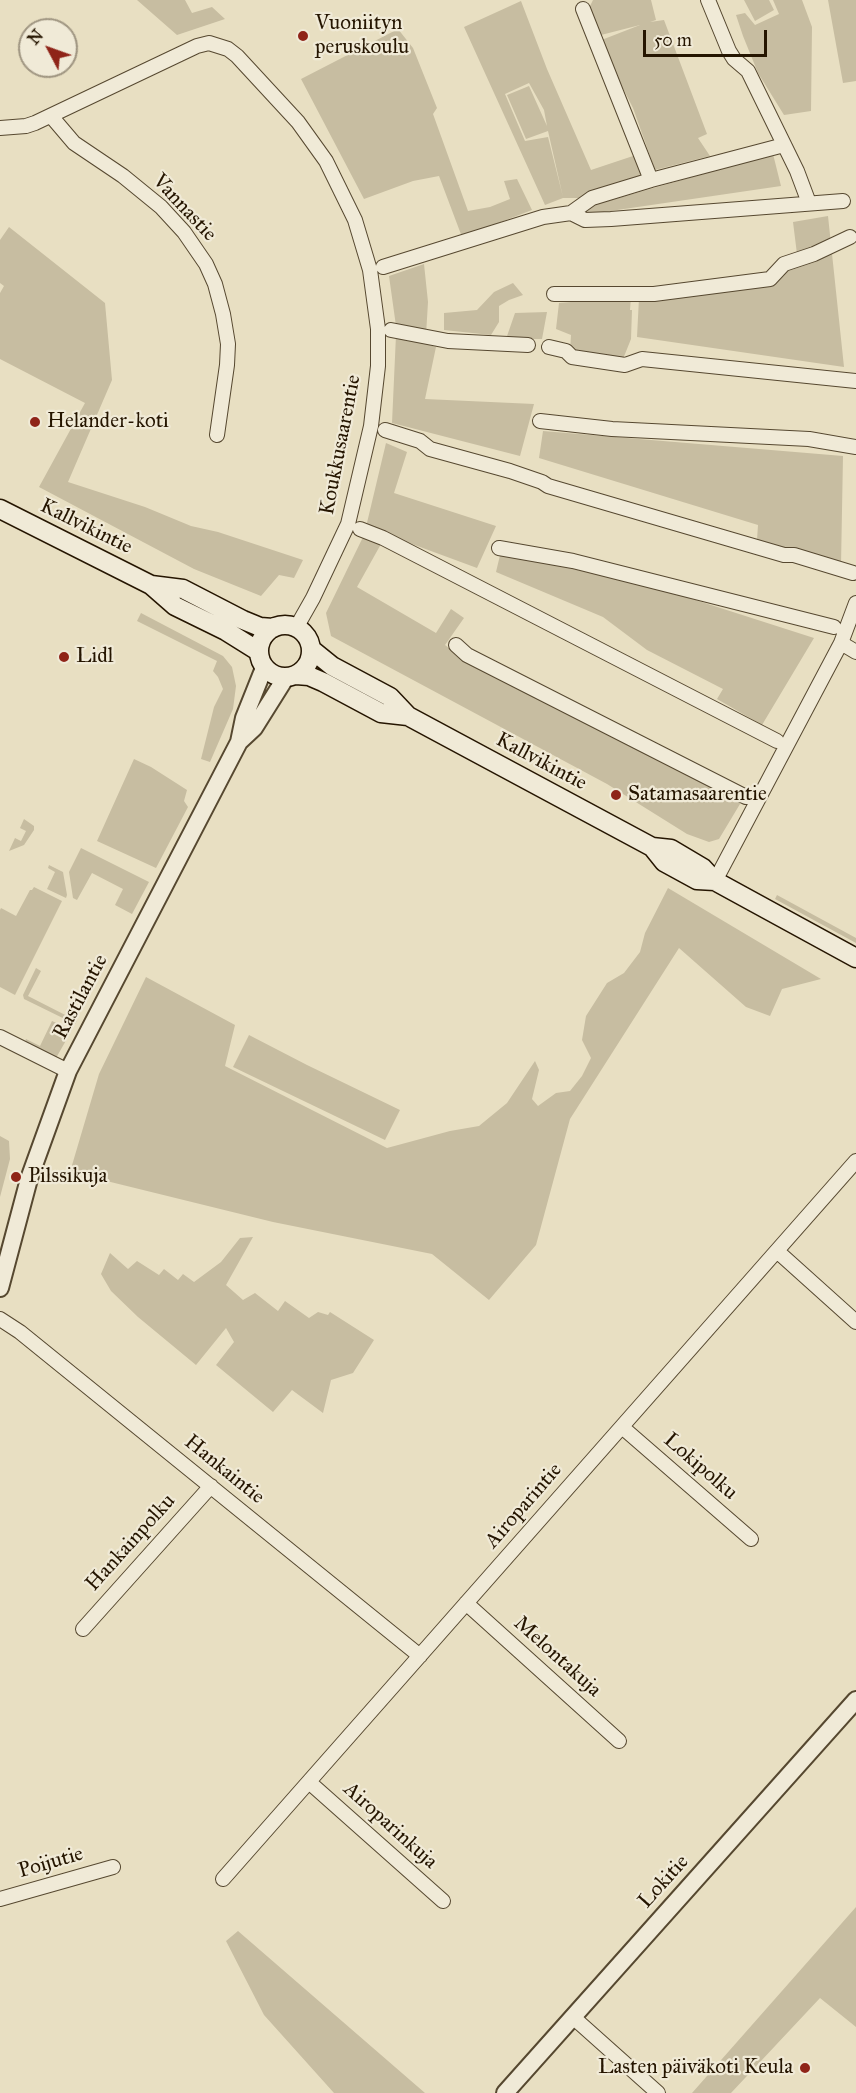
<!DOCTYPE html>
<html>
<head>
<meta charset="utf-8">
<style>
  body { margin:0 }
  #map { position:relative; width:856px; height:2093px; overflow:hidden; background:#e8dfc2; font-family:"IM FELL Great Primer",serif }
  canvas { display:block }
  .north { position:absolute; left:18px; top:18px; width:60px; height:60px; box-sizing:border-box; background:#f0ead7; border:2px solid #9f9581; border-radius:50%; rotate:311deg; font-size:16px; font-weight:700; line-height:24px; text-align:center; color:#251500 }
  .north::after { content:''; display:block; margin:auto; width:21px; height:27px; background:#8f2418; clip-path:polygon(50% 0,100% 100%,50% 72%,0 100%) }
  .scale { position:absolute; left:643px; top:30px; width:124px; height:27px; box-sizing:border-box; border:3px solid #251500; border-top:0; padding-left:8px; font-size:18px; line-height:21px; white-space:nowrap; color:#251500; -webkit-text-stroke:4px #f0ead7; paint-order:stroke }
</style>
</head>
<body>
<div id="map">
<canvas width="856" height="2093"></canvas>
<div class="north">N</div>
<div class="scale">50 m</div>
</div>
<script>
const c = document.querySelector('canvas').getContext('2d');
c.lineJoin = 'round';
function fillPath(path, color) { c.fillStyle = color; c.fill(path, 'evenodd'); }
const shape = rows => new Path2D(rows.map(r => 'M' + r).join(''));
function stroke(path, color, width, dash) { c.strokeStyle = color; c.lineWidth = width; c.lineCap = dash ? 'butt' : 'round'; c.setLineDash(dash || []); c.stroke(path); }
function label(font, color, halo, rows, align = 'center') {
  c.font = font + ' "IM FELL Great Primer",serif'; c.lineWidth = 4.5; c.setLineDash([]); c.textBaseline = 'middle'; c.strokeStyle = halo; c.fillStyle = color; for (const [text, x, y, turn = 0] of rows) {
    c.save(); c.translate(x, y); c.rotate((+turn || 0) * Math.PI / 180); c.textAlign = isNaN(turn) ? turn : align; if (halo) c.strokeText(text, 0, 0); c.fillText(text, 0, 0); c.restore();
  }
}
const green = shape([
  [137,0,185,0,192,13,212,7,225,19,177,35],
  [593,0,651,0,656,20,650,22,664,20,707,134,698,138,710,156,655,170,633,108,599,41,640,25,601,35,587,12],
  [744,0,769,0,774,10,755,21],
  [773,0,802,0,812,27,811,111,784,115,758,73,743,36,736,15,745,13,755,25,779,14],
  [828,0,856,0,856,81,843,83],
  [521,1,547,69,591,170,636,155,643,177,586,198,563,198,545,205,464,27],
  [529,83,544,110,547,126,529,86,507,95,526,139,548,131,563,197,548,137,525,141,505,94],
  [398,29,413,48,437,108,433,114,468,211,490,207,510,199,504,181,517,179,532,210,462,237,439,176,413,181,364,199,301,79],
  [773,154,781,186,583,215,587,207],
  [828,216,844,367,637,337,639,298,746,290,779,281,782,259,797,254,793,222],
  [9,227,105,303,112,380,68,482,145,507,191,526,218,532,303,560,294,578,279,575,261,596,194,569,39,487,85,403,0,359,0,293,4,286,0,283,0,240],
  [424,264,428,302,426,335,396,326,389,276],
  [513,283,523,295,509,300,499,306,499,322,491,335,444,330,444,313,477,310,494,292],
  [631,297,630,310,632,310,631,339,623,359,570,352,571,335,556,329,559,303],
  [547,312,542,339,506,339,515,313],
  [396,335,436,347,425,399,534,404,520,456,392,423],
  [543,431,843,456,841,565,757,540,758,525,539,458],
  [386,443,407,452,394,493,496,526,477,568,366,527],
  [364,535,381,544,357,587,436,633,451,609,464,618,445,645,458,655,743,799,719,839,709,842,687,834,607,784,331,636,326,613],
  [501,551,683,596,814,638,762,725,717,699,723,689,647,650,603,617,496,572],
  [141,613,223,656,232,667,236,686,233,709,210,762,201,759,214,707,223,689,218,677,213,671,217,661,137,621],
  [134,759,151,767,187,790,184,801,188,807,156,868,97,841],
  [24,819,34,826,34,830,24,845,9,851,15,838,21,841,26,831,20,828],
  [81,848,149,882,132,914,115,905,123,889,92,873,77,900,73,898,69,872],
  [49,865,63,872,67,895,66,898,47,889,55,872,48,868],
  [34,887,62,901,15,995,0,987,0,910,1,908,16,916,30,890,32,890],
  [668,888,821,979,782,989,770,1016,746,1007,679,948,570,1119,536,1245,489,1300,432,1254,273,1222,70,1172,99,1074,146,977,235,1025,225,1066,387,1148,450,1131,479,1126,507,1103,535,1061,539,1070,532,1099,538,1106,556,1093,570,1091,582,1076,591,1058,582,1040,586,1016,607,983,624,973,640,952,645,933],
  [777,895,856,938,856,943,775,899],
  [36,968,41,971,28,996,77,1021,75,1024,24,999,23,995],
  [52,1021,72,1030,56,1058,25,1042,26,1039,40,1046],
  [249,1035,307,1065,400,1110,385,1140,233,1067],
  [0,1136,9,1141,10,1159,0,1197],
  [253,1237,226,1285,243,1300,255,1293,278,1311,285,1301,309,1318,318,1312,328,1315,330,1312,374,1340,353,1373,331,1380,323,1413,292,1390,273,1412,216,1365,234,1342,226,1328,196,1365,138,1317,111,1291,101,1274,110,1253,128,1269,137,1261,159,1275,164,1269,178,1280,183,1274,194,1282,221,1262,240,1238],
  [856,1907,856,2027,820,1998,731,2093,692,2093],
  [238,1931,425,2093,334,2093,264,2015,226,1941]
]);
const minor = shape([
  [708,0,729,51,734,59,748,71,797,171,809,203],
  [583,9,651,180],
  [51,116,74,143,123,176,161,207,184,232,206,264,215,284,223,314,228,344,227,365,217,435],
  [0,128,26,126,35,123,197,46,209,43,228,49,237,56,298,122,326,161,355,220,370,270,378,329,378,366,371,426,348,524,313,598,296,628],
  [571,213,585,220,611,219,843,201],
  [383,267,543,217,571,213,592,198,651,180,784,145],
  [554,294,654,294,770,279,784,264,814,254,850,237],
  [391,330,448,341,528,345],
  [549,347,566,351,572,357,625,365,642,359,856,381],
  [540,421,612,429,809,439,856,447],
  [385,430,420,441,430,449,510,471,542,482,548,486,784,555,794,555,853,573],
  [360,529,383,538,777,741],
  [499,548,573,561,834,627],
  [841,643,856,652],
  [456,645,467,655,746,797],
  [715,881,841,643,856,603],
  [0,1037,68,1071],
  [777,1251,856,1322],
  [0,1319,20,1332,420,1656],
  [622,1427,751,1539],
  [466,1603,619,1741],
  [83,1629,211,1486],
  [309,1782,443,1901],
  [223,1879,856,1161],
  [0,1899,113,1867],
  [574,2018,658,2093]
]);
const tertiary = shape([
  [239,742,254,728,286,677],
  [0,1288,29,1179,68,1071,239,742,244,718,264,668],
  [505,2093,856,1700]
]);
const secondary = shape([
  [0,509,151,585,175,606,226,631,258,651],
  [151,585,183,589,243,620,260,627,273,628],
  '259 651a26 26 0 1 1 52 0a26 26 0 1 1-52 0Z',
  [311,649,332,666,390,697,408,716,652,847,671,849,703,868,715,881,856,958],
  [296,675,309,676,323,682,381,713,408,716],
  [652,847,664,862,697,880,715,881]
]);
const markers = [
  [303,36,6,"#8f2418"],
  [35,422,6,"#8f2418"],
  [64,657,6,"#8f2418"],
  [616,795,6,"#8f2418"],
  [16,1177,6,"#8f2418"],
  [805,2068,6,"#8f2418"]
];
const poiNames = [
  ["Vuoniityn",315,24],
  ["peruskoulu",315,48],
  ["Helander-koti",47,422],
  ["Lidl",76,657],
  ["Satamasaarentie",628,795],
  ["Pilssikuja",28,1177],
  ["Lasten päiväkoti Keula",793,2068,"right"]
];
const streetNames = [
  ["Vannastie",184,208,47],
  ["Koukkusaarentie",341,445,-79],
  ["Kallvikintie",86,527,26],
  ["Kallvikintie",541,762,28],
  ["Rastilantie",81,997,-62],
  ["Lokipolku",700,1467,41],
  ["Hankaintie",224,1470,39],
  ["Airoparintie",524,1506,-49],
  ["Hankainpolku",131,1543,-48],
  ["Melontakuja",557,1657,42],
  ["Airoparinkuja",390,1826,42],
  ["Poijutie",51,1863,-16],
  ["Lokitie",664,1882,-48]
];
fillPath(green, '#c7bda1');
stroke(minor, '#564830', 16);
stroke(tertiary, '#564830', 20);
stroke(secondary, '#251500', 21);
stroke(minor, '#f0ead7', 14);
stroke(tertiary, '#f0ead7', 16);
stroke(secondary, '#f0ead7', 18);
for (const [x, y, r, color] of markers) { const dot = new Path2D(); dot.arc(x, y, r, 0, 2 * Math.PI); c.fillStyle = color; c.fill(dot); stroke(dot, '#f0ead7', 2); }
label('21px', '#251500', '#f0ead7', poiNames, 'left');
label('21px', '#251500', '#f0ead7', streetNames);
</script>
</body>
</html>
